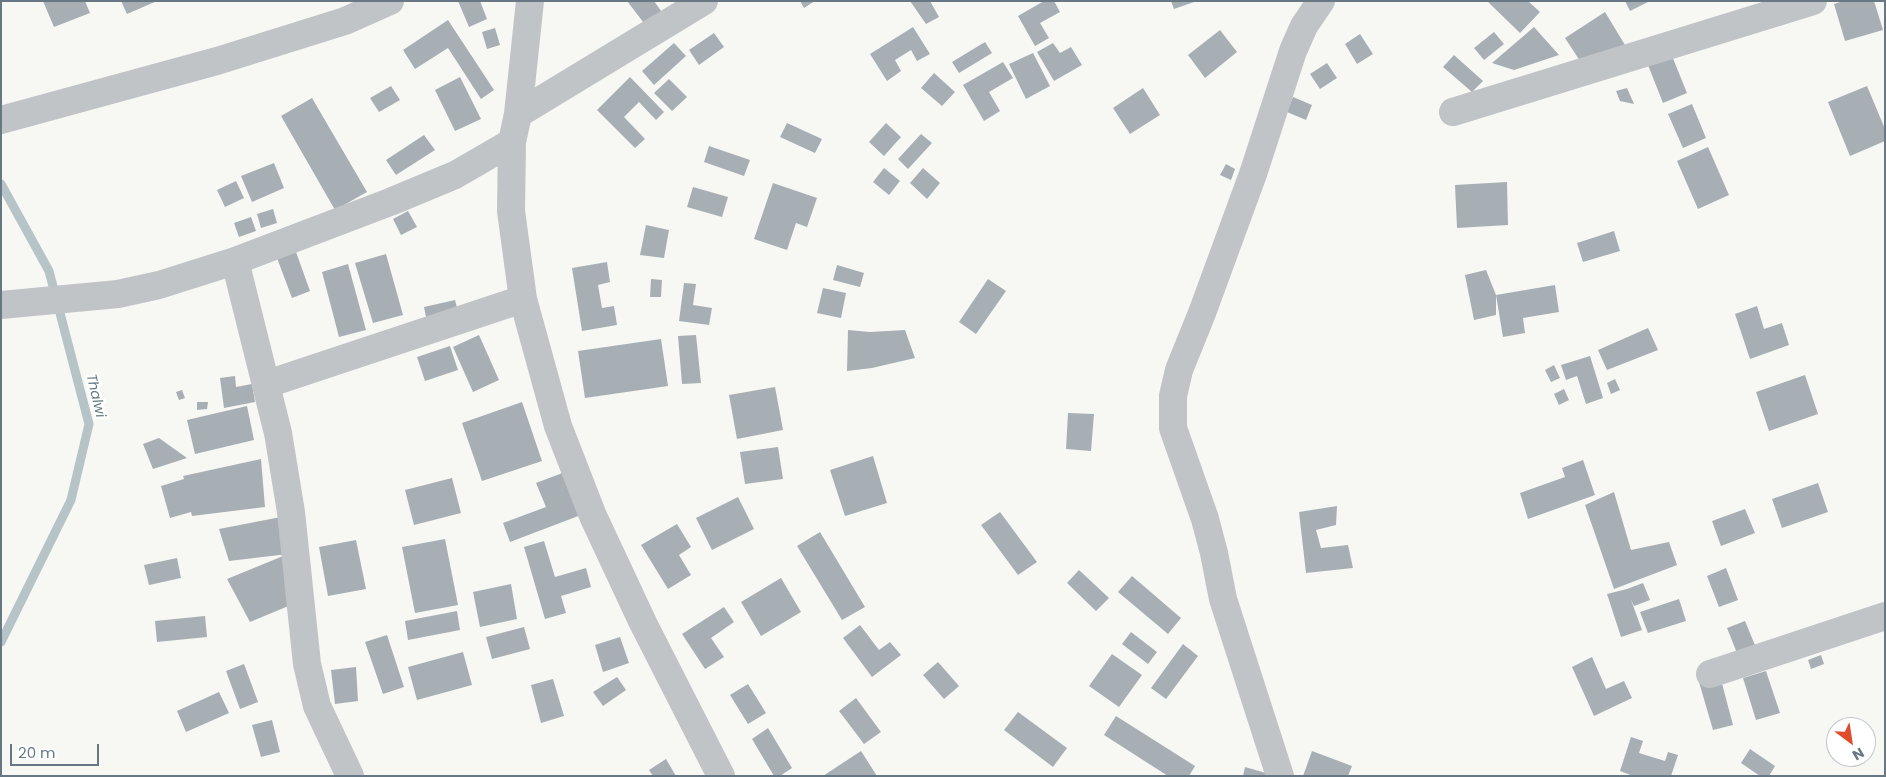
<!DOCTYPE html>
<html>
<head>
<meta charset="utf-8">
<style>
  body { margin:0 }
  #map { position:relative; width:1886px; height:777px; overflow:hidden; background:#f7f7f4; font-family:Poppins,sans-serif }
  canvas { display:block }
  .frame { position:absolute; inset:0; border:2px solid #677884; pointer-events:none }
  .north { position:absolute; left:1826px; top:717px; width:50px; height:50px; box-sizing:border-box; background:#fff; border:1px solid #c2c9ce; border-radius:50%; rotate:149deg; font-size:14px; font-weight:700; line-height:20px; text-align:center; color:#677884 }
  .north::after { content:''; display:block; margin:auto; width:18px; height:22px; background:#de4c2c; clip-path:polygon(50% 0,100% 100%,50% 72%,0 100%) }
  .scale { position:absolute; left:10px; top:744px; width:89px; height:22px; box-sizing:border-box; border:2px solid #677884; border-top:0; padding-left:6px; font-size:15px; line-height:18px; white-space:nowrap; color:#677884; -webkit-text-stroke:4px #fff; paint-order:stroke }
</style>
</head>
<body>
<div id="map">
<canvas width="1886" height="777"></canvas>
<div class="frame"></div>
<div class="north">N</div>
<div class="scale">20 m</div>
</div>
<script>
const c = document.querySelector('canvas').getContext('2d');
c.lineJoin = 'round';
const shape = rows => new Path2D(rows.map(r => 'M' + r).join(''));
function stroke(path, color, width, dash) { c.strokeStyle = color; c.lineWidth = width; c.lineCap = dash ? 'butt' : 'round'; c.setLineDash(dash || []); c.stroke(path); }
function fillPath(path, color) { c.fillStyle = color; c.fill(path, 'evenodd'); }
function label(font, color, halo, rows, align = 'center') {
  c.font = font + ' Poppins,sans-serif'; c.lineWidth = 5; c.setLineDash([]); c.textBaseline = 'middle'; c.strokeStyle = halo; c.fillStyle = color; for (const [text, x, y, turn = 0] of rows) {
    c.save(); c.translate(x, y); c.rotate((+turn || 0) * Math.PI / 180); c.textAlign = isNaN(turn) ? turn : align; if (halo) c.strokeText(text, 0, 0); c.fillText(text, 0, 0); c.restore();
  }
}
const stream = shape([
  [1,184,49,271,89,424,71,500,1,642]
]);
const building = shape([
  [43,1,85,1,90,13,54,27],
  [121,1,157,1,127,14],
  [458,1,480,1,487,19,469,27],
  [627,1,654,1,664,15,647,27],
  [800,1,815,1,804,8],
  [910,1,930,1,939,17,926,24],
  [1044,1,1054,1,1060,12,1040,23,1049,38,1035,46,1018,16],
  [1171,1,1194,1,1194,2,1174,9],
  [1487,1,1528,1,1540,12,1520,33],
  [1625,1,1650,1,1630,11],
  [1843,1,1874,1,1883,30,1845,41,1834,4],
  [1605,12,1625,45,1586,70,1565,38],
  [448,20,494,90,481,99,448,48,415,69,403,50],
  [913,27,930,54,917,61,911,50,895,60,901,71,887,81,870,54],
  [1534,27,1559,55,1514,70,1492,63],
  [495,28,500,45,487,49,482,32],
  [1220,30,1237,52,1205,78,1188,55],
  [1494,32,1504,44,1484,60,1474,48],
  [714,33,724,47,699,65,689,50],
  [1360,34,1373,54,1357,64,1345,44],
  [985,42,992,53,959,73,952,62],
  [674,43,686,56,654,85,642,71],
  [1053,43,1060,53,1071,47,1082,65,1054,81,1037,52],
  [1670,51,1687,93,1663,103,1646,60],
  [1033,53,1050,86,1026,99,1009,64],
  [1454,55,1483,81,1472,92,1443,67],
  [1003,62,1013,78,989,92,1000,111,984,121,963,85],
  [1327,63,1337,78,1320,89,1310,74],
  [934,73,955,92,942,106,921,88],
  [460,77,481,119,455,131,435,90],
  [630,77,664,112,656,120,639,102,624,117,645,139,635,148,597,110],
  [669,79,687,97,672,111,654,93],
  [391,86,400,100,379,112,370,98],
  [1867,86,1885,129,1885,141,1850,156,1828,102],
  [1143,88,1160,115,1130,134,1113,108],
  [1627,88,1634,104,1620,101,1616,91],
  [1293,97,1312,105,1306,120,1287,112],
  [312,98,367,192,335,210,281,116],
  [1692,104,1706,138,1683,148,1668,114],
  [787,123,822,139,815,153,780,137],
  [886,123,901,137,884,156,869,142],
  [921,134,932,143,908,169,898,159],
  [424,135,435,150,396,175,386,160],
  [709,146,750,160,744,176,704,162],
  [1708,147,1729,195,1698,209,1677,161],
  [274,163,284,188,252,202,241,176],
  [1226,164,1235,169,1231,180,1220,175],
  [884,168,900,181,889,195,873,182],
  [923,168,940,183,927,199,910,183],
  [236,181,244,198,225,207,217,190],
  [1507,182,1508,225,1457,228,1455,185],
  [773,183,817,198,807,227,796,223,787,250,754,239],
  [693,187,728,197,722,217,687,207],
  [273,209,277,223,261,228,257,214],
  [408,211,417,227,401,235,393,219],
  [251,217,256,231,239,237,234,223],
  [646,225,669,230,664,258,640,255],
  [1614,231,1620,251,1583,262,1577,243],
  [296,252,310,291,292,298,277,258],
  [386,254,403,315,373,323,355,263],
  [607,262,610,282,598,285,602,308,614,306,617,325,582,331,572,268],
  [348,264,366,330,339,337,322,272],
  [837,265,864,273,860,287,833,280],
  [1486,270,1496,295,1496,315,1474,320,1465,275],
  [651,279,662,280,661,297,650,297],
  [988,279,1006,291,976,334,959,322],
  [684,283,696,284,693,305,712,308,709,325,679,321],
  [1555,285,1559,312,1523,318,1525,333,1503,337,1496,295],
  [823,288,846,293,841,318,817,313],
  [455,300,459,315,427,322,424,307],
  [1757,306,1764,329,1782,323,1789,345,1750,359,1735,314],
  [1648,328,1658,350,1607,370,1598,350],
  [848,330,870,332,905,330,915,358,872,368,847,371],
  [479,335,499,380,473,392,453,347],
  [696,335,701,383,682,384,678,336],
  [661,339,668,386,585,398,578,351],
  [450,346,458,370,425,381,417,357],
  [1590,356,1603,398,1586,404,1577,376,1566,380,1561,365],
  [1554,365,1560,378,1551,382,1545,370],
  [1805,375,1818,414,1769,431,1756,392],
  [235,376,236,387,252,384,255,402,224,408,220,378],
  [1615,379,1620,390,1611,394,1607,383],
  [775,387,783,430,737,439,729,395],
  [1564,389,1569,400,1559,405,1554,394],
  [182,390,185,398,179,400,176,392],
  [197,402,208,402,207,409,197,410],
  [522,402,542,461,482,481,462,423],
  [247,406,254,440,195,454,187,420],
  [1068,413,1094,414,1091,451,1066,449],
  [159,438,187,458,153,469,143,444],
  [778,447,783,479,745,484,740,452],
  [873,456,887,503,845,516,830,470],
  [261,459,265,507,192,516,191,512,170,518,161,486,184,479,183,476],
  [1583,460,1595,495,1528,519,1520,493,1565,477,1562,468],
  [565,472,581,515,510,542,503,523,546,507,536,483],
  [452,478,461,513,414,525,405,490],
  [1818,483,1828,512,1782,528,1772,499],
  [1614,492,1631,550,1669,542,1677,565,1614,589,1585,505],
  [738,497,754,529,712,550,696,518],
  [1337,506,1336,525,1316,530,1321,548,1348,545,1353,568,1306,573,1299,512],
  [1745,509,1755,533,1721,546,1712,521],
  [1000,512,1037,562,1018,575,981,525],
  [286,516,298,602,250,622,227,579,288,554,229,561,219,529],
  [677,524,691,547,679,555,691,575,668,589,641,545],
  [820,532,865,607,842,620,797,546],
  [445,539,458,605,415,613,402,547],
  [356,540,366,589,328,596,319,547],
  [544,541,555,577,586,568,591,587,561,596,566,613,545,619,524,547],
  [177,558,181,578,149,585,144,565],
  [1726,568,1738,600,1719,607,1707,576],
  [1079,570,1109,598,1096,611,1067,583],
  [1132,576,1181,618,1168,634,1118,592],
  [781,578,801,612,761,636,741,602],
  [1643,583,1650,600,1634,606,1631,600,1642,630,1621,637,1607,594,1627,589],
  [511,584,517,619,480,627,473,592],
  [1679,599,1686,621,1648,633,1640,612],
  [724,607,734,622,711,638,724,657,705,669,682,634],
  [457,611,460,630,408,640,405,621],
  [205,616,207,637,157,642,155,621],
  [1745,621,1757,650,1739,658,1727,628],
  [860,625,879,650,890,642,901,655,872,677,843,638],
  [524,627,530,649,492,659,486,637],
  [1131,632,1157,652,1148,664,1122,644],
  [387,635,404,687,383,694,365,642],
  [620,637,629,663,603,672,595,645],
  [1183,644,1198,656,1166,699,1151,688],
  [463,652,472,685,417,700,408,667],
  [1112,654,1142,675,1119,707,1089,686],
  [1821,655,1824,664,1811,669,1808,660],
  [1592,657,1606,689,1624,681,1632,698,1594,716,1572,667],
  [938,662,959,686,944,699,923,675],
  [244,664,258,702,240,709,226,671],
  [356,667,358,701,335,704,331,670],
  [1766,671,1780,713,1756,720,1743,678],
  [1720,676,1733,725,1713,730,1699,682],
  [617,677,626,690,603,706,593,692],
  [553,679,564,716,541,723,531,685],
  [748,684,766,713,748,724,730,695],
  [219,692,229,713,186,732,177,711],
  [856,698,881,732,864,744,839,711],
  [1018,712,1067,748,1053,767,1004,730],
  [1116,716,1195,766,1189,776,1168,776,1104,735],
  [272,720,280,752,261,757,252,725],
  [768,728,792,768,780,776,774,776,752,739],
  [1631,737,1643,741,1639,753,1665,761,1668,752,1678,755,1671,776,1633,776,1620,771],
  [1750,749,1775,766,1769,776,1760,776,1741,763],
  [861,751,877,776,823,776],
  [1312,751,1352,766,1348,776,1303,776],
  [666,759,676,776,653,776,649,770],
  [1245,767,1273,775,1273,776,1243,776]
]);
const minor = shape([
  [530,1,518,114,512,142,511,211,523,299,558,426,593,516,643,623,721,776],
  [1453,112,1813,1],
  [518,114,704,1],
  [235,261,278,433,291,512,307,664,317,706,350,776],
  [1,305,118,294,159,285,235,261,390,202,455,175,512,142],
  [267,384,523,299],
  [1710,674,1885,616],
  [1280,776,1223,599,1214,553,1205,519,1173,428,1173,396,1179,370,1202,313,1253,174,1293,51,1304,26,1321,1]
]);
const tertiary = shape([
  [1,120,217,61,345,21,390,1]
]);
const waterNames = [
  ["Thalwi",95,396,77]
];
stroke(stream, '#b7c4c7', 9);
fillPath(building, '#a7afb5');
stroke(minor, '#c0c4c7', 28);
stroke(tertiary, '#c0c4c7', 28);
label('italic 14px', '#637a80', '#fff', waterNames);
</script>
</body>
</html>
